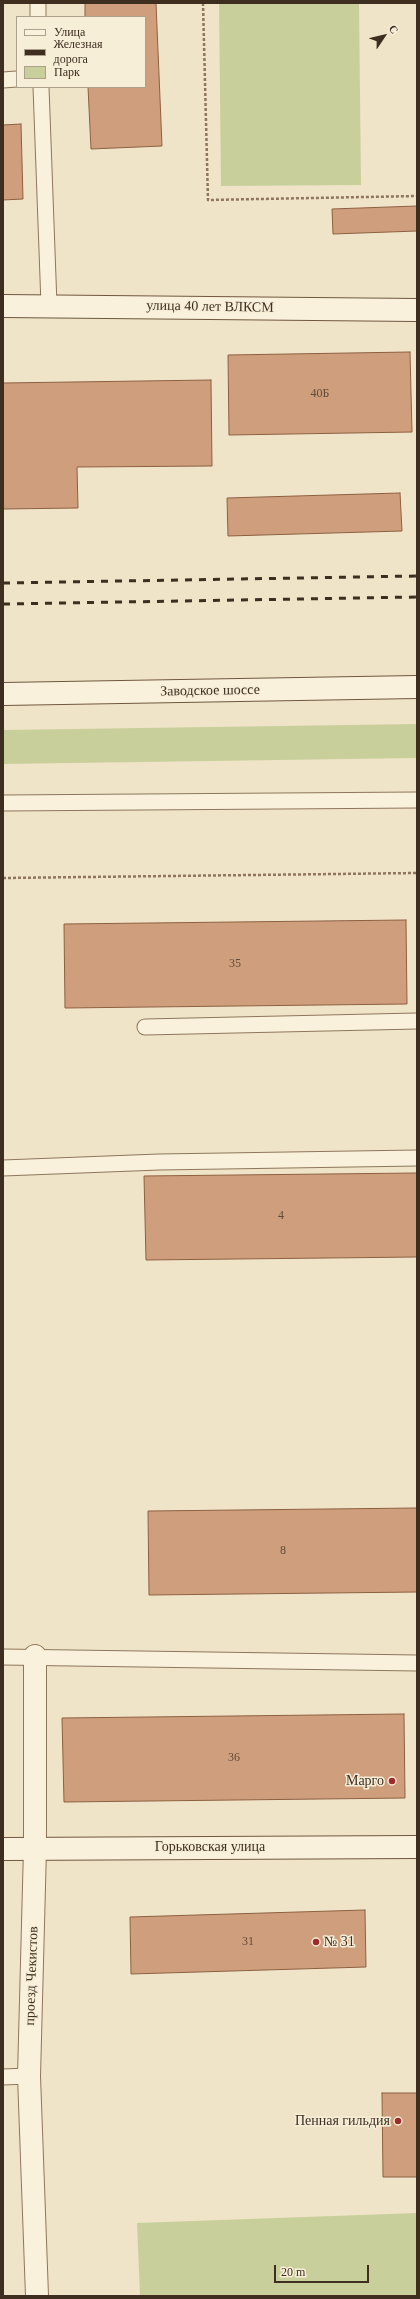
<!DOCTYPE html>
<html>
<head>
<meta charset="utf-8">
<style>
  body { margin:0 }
  #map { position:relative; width:420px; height:2299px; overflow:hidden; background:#f0e4c8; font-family:"Times New Roman",serif }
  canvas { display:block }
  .frame { position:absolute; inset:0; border:4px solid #3d2e20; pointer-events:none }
  .legend { position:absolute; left:16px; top:16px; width:130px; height:72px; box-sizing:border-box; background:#f7eed8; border:1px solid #ada18e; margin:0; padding:5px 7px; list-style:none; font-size:12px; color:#3d2e20 }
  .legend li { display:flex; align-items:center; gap:8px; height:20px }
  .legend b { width:20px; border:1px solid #ada18e }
  .north { position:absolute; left:364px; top:16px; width:40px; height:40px; -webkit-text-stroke:3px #f7eed8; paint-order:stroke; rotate:55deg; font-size:11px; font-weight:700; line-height:16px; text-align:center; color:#3d2e20 }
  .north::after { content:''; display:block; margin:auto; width:14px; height:18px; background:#3d2e20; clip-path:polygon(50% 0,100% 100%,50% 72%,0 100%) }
  .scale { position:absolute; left:274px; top:2265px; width:95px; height:18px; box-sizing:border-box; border:2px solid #3d2e20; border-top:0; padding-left:5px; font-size:12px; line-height:14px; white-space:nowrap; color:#3d2e20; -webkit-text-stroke:3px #f7eed8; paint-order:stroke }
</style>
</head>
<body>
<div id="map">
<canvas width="420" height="2299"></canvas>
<div class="frame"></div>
<ul class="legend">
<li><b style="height:5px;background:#faf1dc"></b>Улица</li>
<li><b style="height:5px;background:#3d2e20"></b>Железная дорога</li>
<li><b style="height:11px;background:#c9cf9b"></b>Парк</li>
</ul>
<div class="north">С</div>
<div class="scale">20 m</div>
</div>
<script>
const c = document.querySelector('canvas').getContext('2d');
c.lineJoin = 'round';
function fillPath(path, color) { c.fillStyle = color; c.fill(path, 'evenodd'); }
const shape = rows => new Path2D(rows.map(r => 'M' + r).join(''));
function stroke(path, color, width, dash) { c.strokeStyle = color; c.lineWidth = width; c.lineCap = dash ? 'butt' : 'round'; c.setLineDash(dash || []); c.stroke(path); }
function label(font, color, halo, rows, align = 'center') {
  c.font = font + ' "Times New Roman",serif'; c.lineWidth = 3; c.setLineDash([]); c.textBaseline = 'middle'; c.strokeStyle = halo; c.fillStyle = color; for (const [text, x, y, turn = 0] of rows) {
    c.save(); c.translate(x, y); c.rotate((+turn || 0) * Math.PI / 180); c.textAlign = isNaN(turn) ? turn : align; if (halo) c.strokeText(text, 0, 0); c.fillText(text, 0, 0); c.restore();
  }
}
const green = shape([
  [219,3,359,3,361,185,221,186],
  [417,724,417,758,3,764,3,730],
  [417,2213,417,2296,140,2296,137,2223]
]);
const building = shape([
  [85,3,156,3,162,146,91,149,88,87,145,87,145,17,85,17,85,3],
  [21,124,23,199,3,200,3,125,21,124],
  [417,206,417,231,333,234,332,209,417,206],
  [410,352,412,432,229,435,228,355,410,352],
  [211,380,212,466,77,467,78,508,3,509,3,383,211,380],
  [400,493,402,531,228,536,227,498,400,493],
  [406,920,407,1004,65,1008,64,924,406,920],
  [417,1173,417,1257,146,1260,144,1176,417,1173],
  [417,1508,417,1592,149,1595,148,1511,417,1508],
  [404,1714,405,1798,64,1802,62,1718,404,1714],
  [365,1910,366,1967,131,1974,130,1917,365,1910],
  [382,2093,417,2093,417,2177,383,2177,382,2093]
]);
const path = shape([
  [203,3,208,200,417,196],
  [3,878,417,873]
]);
const lane = shape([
  [38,3,38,17],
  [3,80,17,79],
  [41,87,49,305],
  [3,803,417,800],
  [145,1027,417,1021],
  [3,1168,159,1162,417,1158],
  [3,1657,417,1663],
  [3,2077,29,2076]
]);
const street = shape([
  [35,1656,35,1848,29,2076,37,2296]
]);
const secondary = shape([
  [3,306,417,310],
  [3,694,417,687],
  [3,1849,417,1847]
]);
const rail = shape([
  [3,583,417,576],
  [3,604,417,597]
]);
const markers = [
  [392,1781,4,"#9e2a2b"],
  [316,1942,4,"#9e2a2b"],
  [398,2121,4,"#9e2a2b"]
];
const numberNames = [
  ["40Б",320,394],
  ["35",235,964],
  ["4",281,1216],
  ["8",283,1551],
  ["36",234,1758],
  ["31",248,1942]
];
const streetNames = [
  ["улица 40 лет ВЛКСМ",210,307,1],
  ["Заводское шоссе",210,691,-1],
  ["Горьковская улица",210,1847],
  ["проезд Чекистов",32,1976,-88]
];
const poiNames = [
  ["Марго",384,1781],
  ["№ 31",324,1942,"left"],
  ["Пенная гильдия",390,2121]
];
fillPath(green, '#c9cf9b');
fillPath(building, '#cf9f7d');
stroke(building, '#8d5f41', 1);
stroke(lane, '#8d765c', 17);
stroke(street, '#8d765c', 24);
stroke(secondary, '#6f573f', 24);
stroke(path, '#8d765c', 2.5, [3, 2]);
stroke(lane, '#faf1dc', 15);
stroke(street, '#faf1dc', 22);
stroke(secondary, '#faf1dc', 22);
stroke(rail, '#3d2e20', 3, [7, 7]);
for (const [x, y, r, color] of markers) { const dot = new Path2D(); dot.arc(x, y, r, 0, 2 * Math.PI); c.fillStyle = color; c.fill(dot); stroke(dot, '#f7eed8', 1.5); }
label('12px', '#624a37', null, numberNames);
label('14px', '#3d2e20', '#f7eed8', streetNames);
label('14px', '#3d2e20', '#f7eed8', poiNames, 'right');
</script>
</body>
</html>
